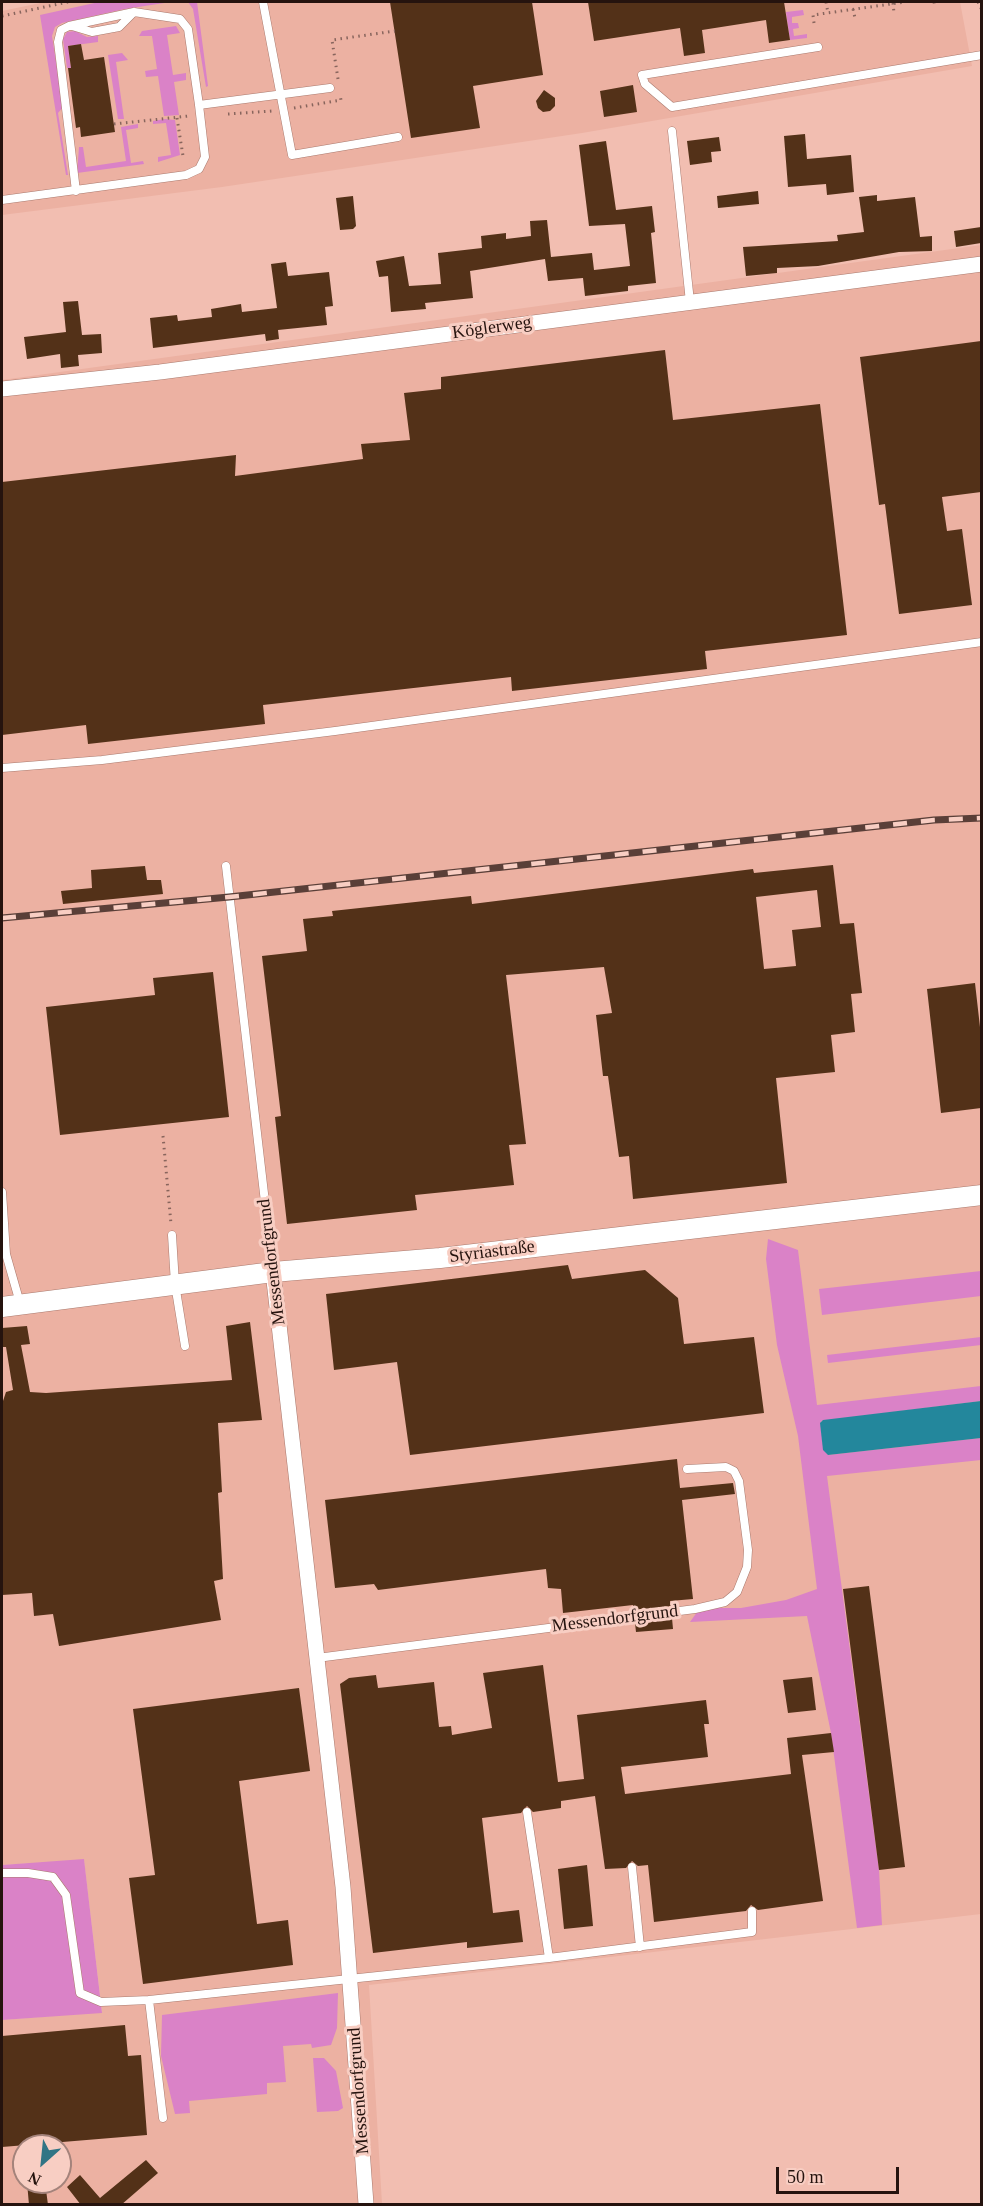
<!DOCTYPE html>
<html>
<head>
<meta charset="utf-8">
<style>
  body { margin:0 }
  #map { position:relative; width:983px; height:2206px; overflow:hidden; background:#f2beb1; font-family:Georgia,serif }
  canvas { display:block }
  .frame { position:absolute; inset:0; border:3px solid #25130e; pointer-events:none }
  .north { position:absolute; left:12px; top:2134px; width:60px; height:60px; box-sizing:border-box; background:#f8cec3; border:2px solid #a4837b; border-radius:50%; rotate:207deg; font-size:16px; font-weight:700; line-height:24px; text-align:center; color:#25130e }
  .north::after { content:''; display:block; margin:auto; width:21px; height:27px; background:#317585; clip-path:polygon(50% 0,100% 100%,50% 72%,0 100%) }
  .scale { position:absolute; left:776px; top:2167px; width:123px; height:27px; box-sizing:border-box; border:3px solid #25130e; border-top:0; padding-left:8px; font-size:18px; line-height:21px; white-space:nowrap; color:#25130e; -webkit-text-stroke:4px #f8cec3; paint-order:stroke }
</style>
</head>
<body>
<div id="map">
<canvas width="983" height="2206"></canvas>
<div class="frame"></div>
<div class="north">N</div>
<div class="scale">50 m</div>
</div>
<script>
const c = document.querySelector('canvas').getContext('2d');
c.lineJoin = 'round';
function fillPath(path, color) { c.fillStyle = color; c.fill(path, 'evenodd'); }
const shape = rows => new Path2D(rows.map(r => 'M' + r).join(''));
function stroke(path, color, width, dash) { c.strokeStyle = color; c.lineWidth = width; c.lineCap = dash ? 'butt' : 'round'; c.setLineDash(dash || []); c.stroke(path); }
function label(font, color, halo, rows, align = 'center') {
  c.font = font + ' Georgia,serif'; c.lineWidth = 6; c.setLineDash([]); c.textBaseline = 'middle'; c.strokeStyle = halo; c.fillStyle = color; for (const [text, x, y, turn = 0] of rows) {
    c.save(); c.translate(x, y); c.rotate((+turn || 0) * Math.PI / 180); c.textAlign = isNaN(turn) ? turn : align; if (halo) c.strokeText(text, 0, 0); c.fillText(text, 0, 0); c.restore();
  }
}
const built = shape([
  [45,2,960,2,972,66,582,133,222,187,2,215,2,11],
  [981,245,981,1914,369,1985,382,2204,2,2204,2,2020,102,2012,84,1860,2,1865,2,380],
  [24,2146,60,2146,60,2182,24,2182]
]);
const green = shape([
  [99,2,171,2,125,9,62,23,55,27,52,36,63,107,58,113,68,175,66,175,40,15],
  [188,2,197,2,208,86,206,87,193,9],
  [803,10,804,15,792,17,792,23,798,23,799,28,793,29,794,36,807,34,807,38,790,40,786,12],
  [176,26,180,33,167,35,173,75,186,73,186,80,174,82,179,115,164,116,158,76,146,77,145,71,157,69,152,36,139,36,142,31],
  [75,31,87,37,98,36,98,42,68,46,71,68,67,68,63,39,67,32],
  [122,53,128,60,116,62,124,119,118,119,108,55],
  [165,119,175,120,180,155,158,162,158,157,171,155,166,123,153,124,153,121],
  [138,124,138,128,126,130,131,163,143,161,144,164,77,173,79,147,83,147,86,167,126,161,121,127],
  [768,1239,798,1250,817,1405,981,1386,981,1401,821,1421,828,1455,981,1438,981,1460,827,1476,879,1870,882,1925,857,1928,831,1733,807,1616,690,1622,700,1608,741,1608,786,1600,817,1589,798,1436,777,1345,766,1259],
  [981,1271,981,1296,822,1315,819,1289],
  [981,1337,981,1345,828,1363,827,1355],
  [84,1859,102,2013,2,2020,2,1865],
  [338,1993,337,2028,331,2045,312,2048,311,2044,283,2046,286,2082,267,2083,267,2094,189,2101,190,2113,175,2114,161,2056,162,2015],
  [313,2058,324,2058,336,2071,343,2108,338,2111,317,2112]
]);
const water = shape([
  [981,1401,981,1438,828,1455,823,1450,820,1423,823,1420]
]);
const building = shape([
  [390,2,532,2,543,75,473,86,480,128,411,138],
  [588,2,784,2,790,40,769,43,766,20,702,30,705,53,684,56,680,28,594,41],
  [81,44,84,60,104,57,115,132,81,137,80,127,76,128,68,68,71,68,68,46],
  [633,85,637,112,604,117,600,91],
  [544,90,555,98,555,106,550,111,543,112,538,108,536,101],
  [805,134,807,159,851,155,854,192,827,195,826,184,788,187,784,136],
  [719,137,721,151,711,152,712,162,690,165,687,141],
  [606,141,616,210,652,206,655,232,651,233,656,283,628,286,628,291,585,296,583,278,548,281,545,259,470,271,473,298,425,303,426,309,391,312,388,276,379,277,376,261,404,256,409,286,441,284,438,253,482,248,481,236,506,233,506,239,531,236,530,221,547,220,551,257,592,253,594,270,630,266,625,224,589,226,579,145],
  [758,191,759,204,718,208,717,196],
  [877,195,877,201,915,197,920,237,932,236,932,251,899,252,818,266,777,268,777,273,746,276,743,247,838,241,837,235,864,232,859,197],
  [353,196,356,226,353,229,340,230,336,198],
  [981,227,981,243,956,247,954,231],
  [286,262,288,276,329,272,333,306,325,307,327,325,278,330,279,339,266,341,265,334,153,348,150,318,177,315,178,321,212,317,211,309,241,304,242,312,277,308,271,264],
  [78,301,82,335,101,334,102,353,78,355,79,366,61,368,60,354,27,359,24,337,66,332,63,302],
  [981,341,981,492,942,497,947,531,962,529,972,605,899,614,885,504,879,505,860,357],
  [665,350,673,420,820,404,847,635,705,651,707,669,512,691,511,677,263,705,265,724,88,744,86,725,2,735,2,482,236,455,235,476,363,459,361,444,410,440,404,393,441,389,441,377],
  [833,865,840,924,854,923,862,993,851,994,855,1032,831,1035,835,1072,776,1078,787,1183,633,1199,629,1156,619,1157,608,1076,603,1076,596,1015,612,1013,604,967,506,975,526,1144,509,1145,514,1185,415,1195,417,1210,287,1224,275,1117,281,1116,262,956,307,951,303,919,333,916,332,911,471,896,472,904,753,869,754,873],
  [817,890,821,927,792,930,796,966,764,969,756,897],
  [145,866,147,880,161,880,163,894,63,904,61,891,92,888,91,870],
  [213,972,229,1117,60,1135,46,1007,155,995,153,978],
  [975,983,981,1036,981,1108,941,1113,927,989],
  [568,1265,572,1279,645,1270,678,1298,684,1344,754,1337,764,1413,410,1455,397,1362,334,1370,326,1294],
  [250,1322,262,1420,218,1423,222,1492,218,1493,223,1579,214,1581,221,1620,59,1646,53,1614,34,1616,32,1593,2,1595,2,1404,6,1392,13,1390,6,1347,2,1347,2,1328,27,1326,30,1344,21,1345,30,1392,46,1393,232,1380,226,1326],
  [677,1459,680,1488,733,1483,735,1494,682,1500,693,1599,670,1601,671,1606,634,1611,633,1605,563,1613,561,1589,548,1588,546,1569,378,1590,374,1584,335,1588,325,1500],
  [869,1586,905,1867,879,1870,843,1589],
  [672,1618,673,1629,636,1632,635,1623],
  [543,1665,558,1782,584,1779,577,1715,706,1700,709,1724,704,1724,708,1757,621,1767,625,1794,791,1774,787,1738,831,1733,834,1752,802,1755,823,1901,758,1910,751,1905,746,1911,654,1922,648,1865,638,1866,632,1861,626,1868,605,1869,595,1796,561,1801,561,1808,533,1812,527,1806,521,1813,482,1818,493,1913,519,1910,523,1942,467,1948,467,1942,373,1953,340,1684,349,1678,376,1675,378,1688,434,1682,439,1727,451,1726,452,1735,492,1728,483,1673],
  [812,1677,816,1710,788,1713,783,1680],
  [299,1688,310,1771,239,1781,257,1924,288,1920,293,1965,143,1984,129,1878,155,1875,133,1709],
  [587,1865,593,1926,564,1929,558,1869],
  [125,2025,128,2056,141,2055,147,2135,2,2147,2,2036],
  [146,2160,158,2173,121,2205,81,2205,67,2187,80,2175,100,2198],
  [27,2182,45,2182,48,2205,29,2205]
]);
const path = shape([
  [826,2,828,13],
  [934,2,935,7],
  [978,2,982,10],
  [893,3,894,13],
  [853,9,855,18],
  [2,16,68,2],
  [814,23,813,15,905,2],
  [338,79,332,40,395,31],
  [294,108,341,100,340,95],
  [228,114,272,111],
  [177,118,183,156],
  [114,124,189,116],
  [163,1136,171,1224]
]);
const service = shape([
  [263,2,292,155,398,137],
  [72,26,92,32,119,27,134,12],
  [818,47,642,75,645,84,672,107,982,55],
  [672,131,690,302],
  [76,191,58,42,61,30,69,26,134,12,180,19,188,29,199,105],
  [2,200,186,175,199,169,205,157,199,105,330,88],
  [2,768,102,760,335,731,982,642],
  [226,866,273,1271],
  [2,1192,6,1254,20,1303],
  [172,1235,175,1284,185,1346],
  [317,1658,695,1609,725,1602,737,1592,747,1567,748,1550,739,1481,734,1471,726,1467,687,1469],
  [527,1812,549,1958],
  [632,1867,640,1947],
  [2,1873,28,1873,53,1877,66,1895,80,1993,101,2002,149,2000],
  [163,2118,149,2000,549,1958,752,1932,752,1911]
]);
const minor = shape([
  [2,389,160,372,982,264],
  [273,1272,343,1887,366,2204]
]);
const tertiary = shape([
  [2,1307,273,1272,440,1258,982,1195]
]);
const rail = shape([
  [2,918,229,897,934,820,982,818]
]);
const streetNames = [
  ["Köglerweg",492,328,-8],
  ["Styriastraße",492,1252,-7],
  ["Messendorfgrund",272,1262,-97],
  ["Messendorfgrund",615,1619,-7],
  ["Messendorfgrund",359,2091,-94]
];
fillPath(built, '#ecb1a2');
fillPath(green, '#da82c7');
fillPath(water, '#23879c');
fillPath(building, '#533118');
stroke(service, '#aa7a6e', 9);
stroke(minor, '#aa7a6e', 16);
stroke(tertiary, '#aa7a6e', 21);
stroke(path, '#88655d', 3, [1.5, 4.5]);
stroke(service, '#fff', 8);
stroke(minor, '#fff', 15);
stroke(tertiary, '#fff', 20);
stroke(rail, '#5a3f38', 7);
stroke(rail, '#f8cec3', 4.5, [14]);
label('18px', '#25130e', '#f8cec3', streetNames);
</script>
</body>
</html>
